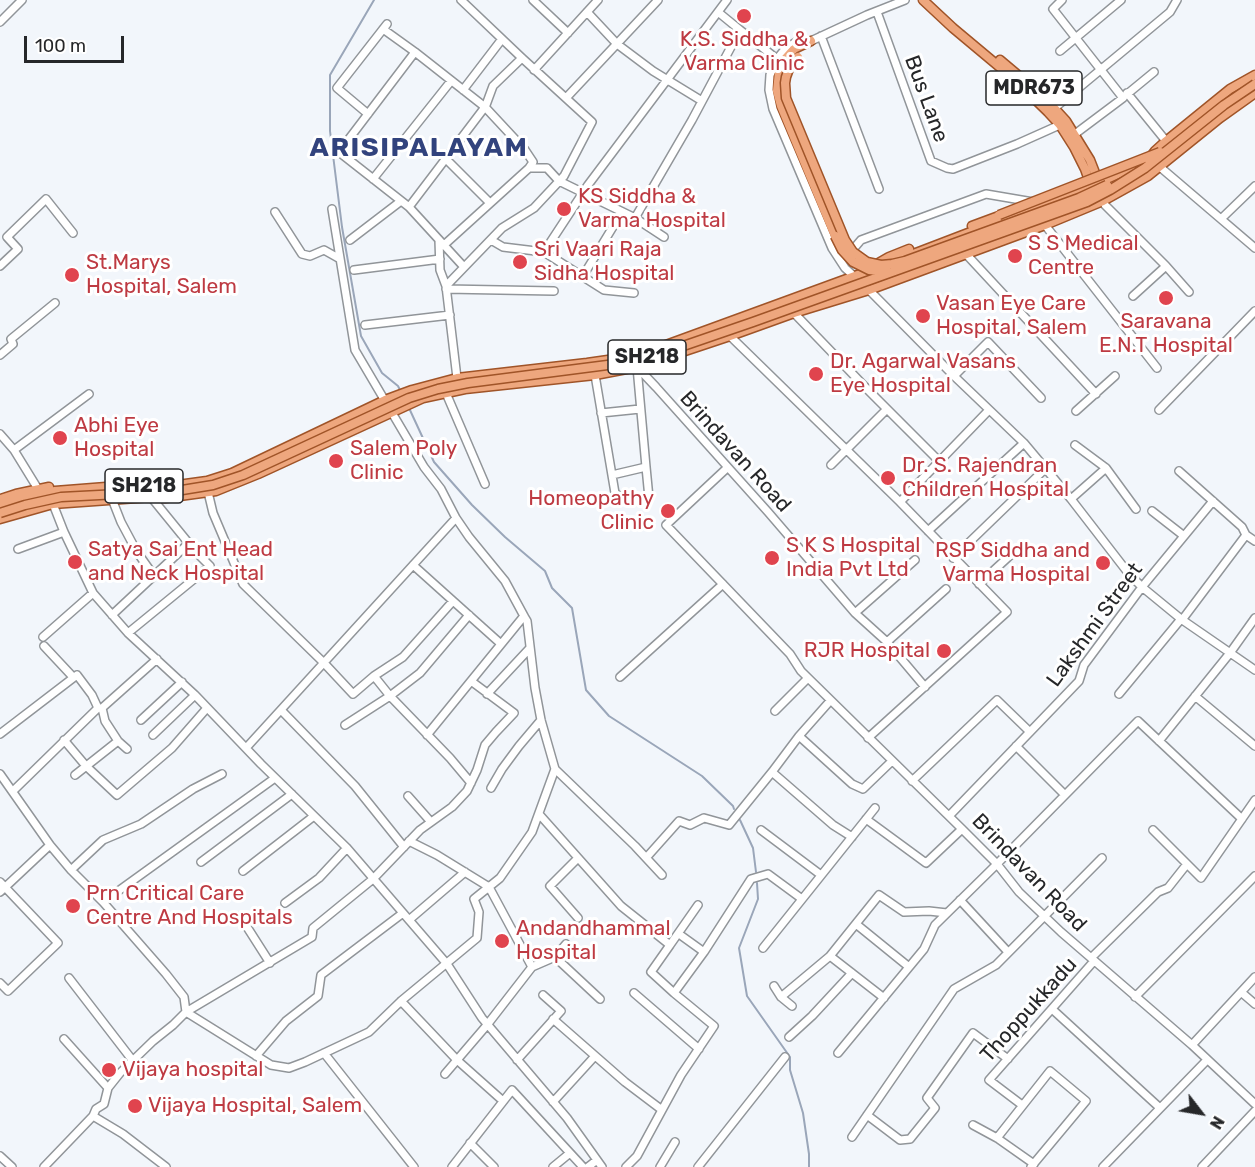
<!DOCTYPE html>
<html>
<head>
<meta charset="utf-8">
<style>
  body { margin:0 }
  #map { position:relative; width:1255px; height:1167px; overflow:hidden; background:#f2f6fb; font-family:Rubik,sans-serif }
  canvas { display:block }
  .north { position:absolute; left:1171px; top:1083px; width:60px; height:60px; -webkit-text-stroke:4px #fff; paint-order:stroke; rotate:121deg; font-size:16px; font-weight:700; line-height:24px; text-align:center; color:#262729 }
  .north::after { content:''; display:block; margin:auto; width:21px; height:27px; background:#262729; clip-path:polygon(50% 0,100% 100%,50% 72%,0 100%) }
  .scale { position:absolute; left:24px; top:36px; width:100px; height:27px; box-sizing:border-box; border:3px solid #262729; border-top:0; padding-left:8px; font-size:18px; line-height:21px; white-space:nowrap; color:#262729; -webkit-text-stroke:4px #fff; paint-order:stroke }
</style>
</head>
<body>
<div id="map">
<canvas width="1255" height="1167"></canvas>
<div class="north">N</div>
<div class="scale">100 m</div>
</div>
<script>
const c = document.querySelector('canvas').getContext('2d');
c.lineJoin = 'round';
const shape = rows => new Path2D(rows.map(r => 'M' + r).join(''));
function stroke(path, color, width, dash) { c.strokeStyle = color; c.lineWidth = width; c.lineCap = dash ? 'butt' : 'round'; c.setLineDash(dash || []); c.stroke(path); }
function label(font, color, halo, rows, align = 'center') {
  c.font = font + ' Rubik,sans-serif'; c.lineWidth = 6; c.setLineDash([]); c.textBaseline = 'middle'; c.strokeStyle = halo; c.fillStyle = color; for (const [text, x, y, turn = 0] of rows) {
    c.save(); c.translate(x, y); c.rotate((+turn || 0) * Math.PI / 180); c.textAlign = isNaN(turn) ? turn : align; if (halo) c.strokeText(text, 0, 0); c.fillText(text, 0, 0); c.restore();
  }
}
const stream = shape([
  [374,0,330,75,330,131,342,227,361,336,382,373,398,386,401,392],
  [409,408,434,462,472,505,505,537,545,571,552,588,572,608,586,690,609,716,702,776,733,806,734,809],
  [740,820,753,848,756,872],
  [757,883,758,899,739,948,747,996,790,1057,790,1070,803,1113,809,1154,809,1167]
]);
const minor = shape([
  [533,0,568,33],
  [905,0,867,15,811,41,796,42,786,48,777,59,770,75,769,90,773,109,832,248,845,268,869,290,954,376,1024,443,1071,499,1129,574,1142,587,1181,619,1255,670],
  [1062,0,1053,9,1123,98,1075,134],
  [587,12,617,44,653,71,702,101],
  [718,12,740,30],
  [877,12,931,161,947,168,953,169,1017,144,1064,123],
  [0,22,22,0],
  [383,29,415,52],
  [821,36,879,189],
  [1060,51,1121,0],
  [522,58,493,86,486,105,485,107,409,207,339,152,415,52,485,107,525,150,533,162,529,168,547,168,559,181,635,218,692,120,740,30,777,59],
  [534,70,598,0],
  [463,90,502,39],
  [1127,93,1166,141],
  [1126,95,1154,72],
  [566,98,658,0],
  [1051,111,1170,12,1177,0],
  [368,114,337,88,387,24],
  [446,159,490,203],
  [1160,167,1255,248],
  [373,179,451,81],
  [1103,201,1105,205,1166,266,1189,292],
  [409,207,464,267],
  [275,212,302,254,310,256,324,250,340,259],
  [635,218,664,237],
  [1222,218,1255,186],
  [1045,225,1157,368],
  [350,240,401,201],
  [439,240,440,270,446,286],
  [491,240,503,247,544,252,604,290,634,293],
  [444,245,529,168],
  [544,252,588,185,727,0],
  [849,254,861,240,986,194,1033,202],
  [966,254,1096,394],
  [0,266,18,249,7,237,46,199,73,233],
  [354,270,440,259],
  [583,276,622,212],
  [446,289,554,291],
  [1133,296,1166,266],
  [794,313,870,392,940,462],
  [365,325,450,315],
  [730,336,900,502,1007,612,868,738],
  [0,355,13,344,11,339,55,303],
  [637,367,656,387,768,512,855,613,887,642,925,687],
  [595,375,615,493,625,500,649,498,646,467],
  [954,376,988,342,1041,398],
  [457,378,446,286,502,228,534,208,564,176,592,122,522,58,461,0],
  [446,393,485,484],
  [1159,410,1255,311],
  [1076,411,1115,376],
  [601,413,640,409],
  [0,434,14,450,38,489],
  [1075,445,1106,468,1136,509],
  [14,450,89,394],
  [831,465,887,409],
  [727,468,666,525,790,654,801,671,962,829,997,864,1019,892,1061,932,1192,1045,1255,1104],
  [1179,471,1242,527,1246,535,1255,541],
  [612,475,646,467,637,367],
  [208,492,213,513,243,584,324,663,353,694,374,676,403,657,453,601],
  [112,499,121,522,137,552,154,576],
  [1071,499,1106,468],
  [900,502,989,410],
  [53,504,64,532,93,593,128,633,195,695,261,764,347,848,447,964,482,1018,567,1118,602,1167],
  [1152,511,1184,536],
  [928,531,1024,443],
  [18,549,64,532],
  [953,558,1046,468],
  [413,565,501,644],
  [979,584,1017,549],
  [855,613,915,560],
  [112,615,189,543],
  [1182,620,1246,535],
  [128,633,210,566,195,551,151,497],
  [43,637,93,593],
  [887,642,946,589],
  [44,646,73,677],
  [374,676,390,696,450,758,471,783],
  [620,677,723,584],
  [487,694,530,648],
  [1119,694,1181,619],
  [1195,696,1255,746],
  [102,708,105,721,118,741,127,749],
  [281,710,355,786,404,847],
  [775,711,808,678],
  [141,720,182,682],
  [345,725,390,696,420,673,469,615],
  [0,734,77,675,92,695,98,708],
  [153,735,195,695],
  [427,735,524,616],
  [799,736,852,784,863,789,892,761],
  [64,740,86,766,117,795,172,748,207,708],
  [1159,741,1230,653,1255,618],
  [1016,746,1065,795],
  [246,748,456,518],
  [555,769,635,846,662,875],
  [772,772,833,825,852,837],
  [0,774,50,845,71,870,103,902,166,974,184,997,186,1012],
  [75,775,118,741],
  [912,781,997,700,1030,732],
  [491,788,502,769,519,746,541,720],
  [13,791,98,708,102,708,157,659],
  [408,796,431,822],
  [539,814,621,906,670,945,651,972,674,993,714,1026,681,1075,637,1156,626,1167],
  [949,816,1079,681,1084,665,1142,587,1213,501],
  [866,819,926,863,962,829],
  [761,830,821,875],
  [1153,830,1201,878,1255,800],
  [409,841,437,855,489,887,532,967,487,1025,445,1074],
  [578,858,550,886,578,918],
  [646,858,679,821,690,825,704,818,729,825,772,772,799,736,830,701],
  [201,862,292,794],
  [71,870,103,840,141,824,193,789,222,774],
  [243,871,314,816],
  [0,882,58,943,8,991,0,983],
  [0,892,50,845],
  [960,900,1008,952],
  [103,902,275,778],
  [285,903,319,878,347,848],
  [240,916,270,963],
  [409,920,465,872],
  [856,924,909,967],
  [679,934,704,952],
  [670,945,698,905],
  [763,948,875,808],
  [555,957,600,999],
  [1091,958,1158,892,1168,888,1187,864],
  [532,967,555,957,566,944],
  [69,978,133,1061],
  [774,986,781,997,792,1006],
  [1241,992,1255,1004],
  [634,993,699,1049],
  [674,993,704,952,751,879,768,874,802,899],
  [781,997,830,956],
  [1135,997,1255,876],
  [884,998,830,956,879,895,904,912,929,911,947,913],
  [401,1001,457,1060,503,1101],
  [1052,1009,1160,1108],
  [186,1012,271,1065,289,1068,305,1062,369,1032,401,1001,477,938,479,912,474,899,500,878,532,832,555,769,541,720,535,688,527,621,524,616,505,581,469,537,456,518,441,489,424,467,355,350,332,209],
  [553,1019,625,1082,662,1110],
  [789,1037,812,1016,852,973],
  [64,1039,108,1088],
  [1192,1045,1255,977],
  [324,1053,414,1167],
  [838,1053,924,949,935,925,997,864,1138,721,1242,819],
  [256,1056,286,1021,318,996,321,975,403,913],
  [517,1060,561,1011,543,995],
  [553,1102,595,1056],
  [1022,1105,989,1080,1094,961],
  [867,1115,900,1140,910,1139,935,1108,927,1098,973,1033,1008,1059],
  [93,1116,123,1134,166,1167],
  [973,1125,997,1138,1034,1164],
  [852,1137,954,989,996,965,1102,858],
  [997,1138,1050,1071,1086,1101,1031,1167],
  [470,1143,494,1167],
  [0,1156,12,1167],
  [44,1167,93,1116,96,1109,104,1104,108,1088,120,1073,153,1041,173,1025,186,1012,312,937,313,928,373,879,420,830,452,807,467,791,477,770,485,745,496,732,514,713,471,681],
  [452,1167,512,1090,583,1167],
  [553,1167,570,1153],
  [588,1167,597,1160],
  [660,1167,675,1142],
  [698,1167,785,1057],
  [1103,1167,1207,1060],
  [1202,1167,1255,1111]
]);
const major = shape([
  [923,0,953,28,1014,79,1048,112,1060,125,1074,147,1085,169,1091,186],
  [811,41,794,49,785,59,779,72,777,91,781,106,835,236],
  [1000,60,1044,97,1066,121,1090,160,1099,183],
  [972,226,999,216],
  [903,258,1091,186,1142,163,1150,158,1155,151,1166,141,1230,89,1255,75],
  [875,265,889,257,909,249],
  [1,499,16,494,49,487],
  [0,505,23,498,55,491,106,487,178,485,207,481,232,473,385,400,412,390,457,378,587,363,636,356,874,269],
  [0,519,53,504,151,497,165,498,216,491,258,474,423,398,465,389,595,375,637,367,730,336,794,313,869,290,1045,225,1103,201,1148,176,1220,118,1255,93]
]);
const majorBridge = shape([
  [798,57,790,66,786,77,785,83,786,98,845,240,853,252,867,262,881,265,892,264,905,261,1079,198,1107,185],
  [999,215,1160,152],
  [835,236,842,250,853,262,869,270,888,272],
  [0,513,25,505,61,497,176,491,213,485,243,475,409,398,438,389,468,383,623,363,657,355,753,322,1087,202,1110,190,1145,168,1224,105,1255,84]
]);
const markers = [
  [744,16,8,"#e0444e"],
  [564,209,8,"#e0444e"],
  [1015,256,8,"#e0444e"],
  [520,262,8,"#e0444e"],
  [72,275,8,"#e0444e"],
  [1166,298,8,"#e0444e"],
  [923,316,8,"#e0444e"],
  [816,374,8,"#e0444e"],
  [60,438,8,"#e0444e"],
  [336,461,8,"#e0444e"],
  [888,478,8,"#e0444e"],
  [668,511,8,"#e0444e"],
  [772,558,8,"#e0444e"],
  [75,562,8,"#e0444e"],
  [1103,563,8,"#e0444e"],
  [944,651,8,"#e0444e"],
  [73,906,8,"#e0444e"],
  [502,941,8,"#e0444e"],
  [109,1070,8,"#e0444e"],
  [135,1106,8,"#e0444e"]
];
const shields = [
  [1034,88,96],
  [647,357,78],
  [144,486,78]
];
const shieldNames = [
  ["MDR673",1034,88],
  ["SH218",647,357],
  ["SH218",144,486]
];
const healthNames = [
  ["K.S. Siddha &",744,40,"center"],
  ["Varma Clinic",744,64,"center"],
  ["KS Siddha &",578,197],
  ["Varma Hospital",578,221],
  ["S S Medical",1028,244],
  ["Centre",1028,268],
  ["Sri Vaari Raja",534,250],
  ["Sidha Hospital",534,274],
  ["St.Marys",86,263],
  ["Hospital, Salem",86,287],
  ["Vasan Eye Care",936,304],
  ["Hospital, Salem",936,328],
  ["Saravana",1166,322,"center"],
  ["E.N.T Hospital",1166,346,"center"],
  ["Dr. Agarwal Vasans",830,362],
  ["Eye Hospital",830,386],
  ["Abhi Eye",74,426],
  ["Hospital",74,450],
  ["Salem Poly",350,449],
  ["Clinic",350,473],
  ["Dr. S. Rajendran",902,466],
  ["Children Hospital",902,490],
  ["Homeopathy",654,499,"right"],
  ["Clinic",654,523,"right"],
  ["S K S Hospital",786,546],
  ["India Pvt Ltd",786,570],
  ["Satya Sai Ent Head",88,550],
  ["and Neck Hospital",88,574],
  ["RSP Siddha and",1090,551,"right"],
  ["Varma Hospital",1090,575,"right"],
  ["RJR Hospital",930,651,"right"],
  ["Prn Critical Care",86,894],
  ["Centre And Hospitals",86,918],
  ["Andandhammal",516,929],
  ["Hospital",516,953],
  ["Vijaya hospital",122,1070],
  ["Vijaya Hospital, Salem",148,1106]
];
const streetNames = [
  ["Bus Lane",926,99,70],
  ["Brindavan Road",735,452,48],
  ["Lakshmi Street",1095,625,-54],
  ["Brindavan Road",1029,873,46],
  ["Thoppukkadu",1029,1010,-48]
];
const districtNames = [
  ["ARISIPALAYAM",419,148]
];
stroke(stream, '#9aa6b9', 2);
stroke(minor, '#919599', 10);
stroke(major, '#a05428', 11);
stroke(minor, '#fff', 7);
stroke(major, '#eea77e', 8);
stroke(majorBridge, '#a05428', 11, []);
stroke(majorBridge, '#eea77e', 8);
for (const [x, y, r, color] of markers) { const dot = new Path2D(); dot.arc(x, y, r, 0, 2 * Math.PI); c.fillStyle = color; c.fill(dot); stroke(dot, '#fff', 2); }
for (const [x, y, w] of shields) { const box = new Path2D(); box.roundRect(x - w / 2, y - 17, w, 34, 4.5); c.fillStyle = '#fff'; c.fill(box); stroke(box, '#262729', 1.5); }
label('bold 20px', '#262729', null, shieldNames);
label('21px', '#be3a42', '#fff', healthNames, 'left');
label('21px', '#262729', '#fff', streetNames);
c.letterSpacing = '1.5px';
label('bold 27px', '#32437d', '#fff', districtNames);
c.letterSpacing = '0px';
</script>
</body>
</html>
